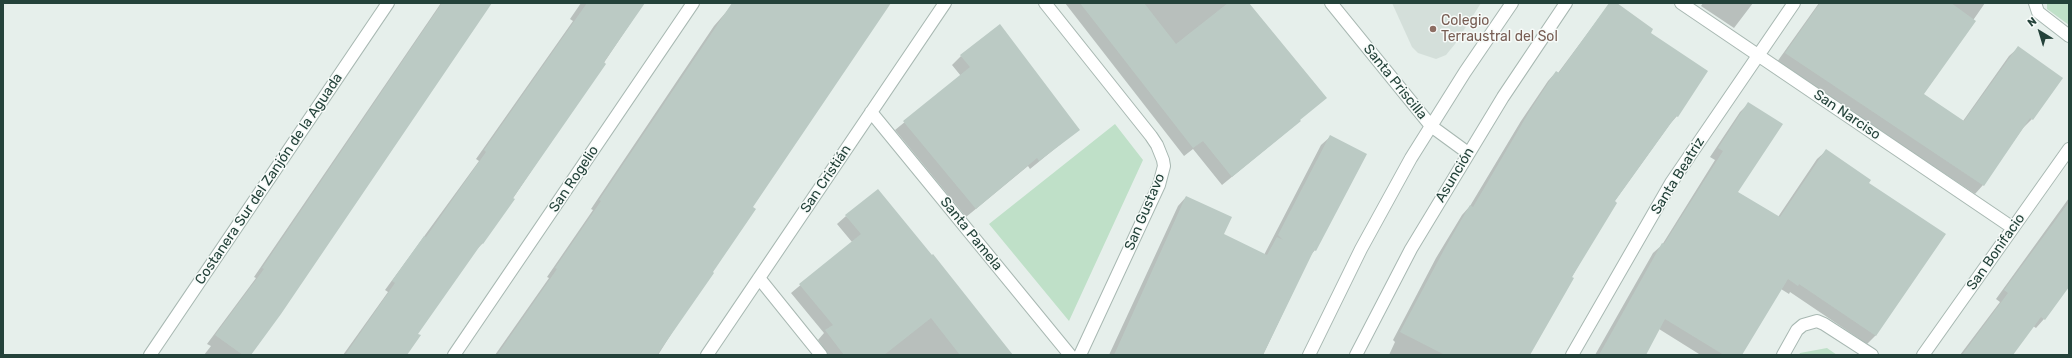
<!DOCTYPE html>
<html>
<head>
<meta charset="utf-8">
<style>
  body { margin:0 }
  #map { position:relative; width:2072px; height:358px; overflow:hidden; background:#e6efeb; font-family:Rubik,sans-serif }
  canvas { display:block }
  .frame { position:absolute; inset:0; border:4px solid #24423a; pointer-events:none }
  .north { position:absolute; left:2020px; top:12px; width:40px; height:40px; -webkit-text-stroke:3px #f7fbf9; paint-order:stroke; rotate:322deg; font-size:11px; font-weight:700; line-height:16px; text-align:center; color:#24423a }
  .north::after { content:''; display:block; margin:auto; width:14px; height:18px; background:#24423a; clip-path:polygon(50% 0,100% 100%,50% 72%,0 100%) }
</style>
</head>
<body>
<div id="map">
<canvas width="2072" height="358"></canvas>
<div class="frame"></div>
<div class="north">N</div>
</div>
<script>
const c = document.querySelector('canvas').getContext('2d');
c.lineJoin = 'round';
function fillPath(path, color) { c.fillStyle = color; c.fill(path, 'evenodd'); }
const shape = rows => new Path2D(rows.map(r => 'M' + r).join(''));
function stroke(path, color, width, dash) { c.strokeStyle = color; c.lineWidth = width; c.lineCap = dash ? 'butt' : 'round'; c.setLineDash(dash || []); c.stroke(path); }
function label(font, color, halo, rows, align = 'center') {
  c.font = font + ' Rubik,sans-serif'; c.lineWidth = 3; c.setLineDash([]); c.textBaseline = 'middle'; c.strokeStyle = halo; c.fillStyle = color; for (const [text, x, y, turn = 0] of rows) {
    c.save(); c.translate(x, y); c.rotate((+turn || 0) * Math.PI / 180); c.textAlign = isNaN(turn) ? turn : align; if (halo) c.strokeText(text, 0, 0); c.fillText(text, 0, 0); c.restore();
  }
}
const built = shape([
  [1392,3,1481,3,1455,44,1446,55,1436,59,1418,53,1412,47]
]);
const green = shape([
  [2047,3,2069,3,2069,25,2047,9],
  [1115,124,1143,160,1069,321,989,224],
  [1827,348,1837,355,1799,355,1800,353]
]);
const shadow = shape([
  [441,3,491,3,250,355,204,355,211,346,207,344,256,278,254,277],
  [581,3,644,3,483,243,474,252,417,334,406,355,343,355,388,292,385,290,479,161,476,159,573,21,570,19],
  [734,3,890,3,751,207,658,355,495,355,549,278,547,277,593,210,591,209,683,72,714,26],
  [1065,3,1247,3,1300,121,1222,185,1193,149,1184,156],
  [1610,3,1615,3,1649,33,1707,71,1677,116,1670,124,1614,202,1528,355,1389,355,1395,342,1393,340,1436,258,1462,215,1470,206,1521,121,1548,81,1556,72,1558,73],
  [1703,3,1753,3,1734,28,1701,6],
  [1819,3,1985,3,1922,94,1963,121,2009,56,2018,48,2032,119,2023,128,1983,185,1975,194,1777,62],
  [961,56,1079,129,1030,169,1028,166,966,217,895,130,961,76,952,65],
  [1749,103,1737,192,1778,217,1817,159,1826,151,1868,183,1876,335,1867,344,1790,292,1789,294,1781,289,1741,355,1698,355,1699,354,1659,329,1645,355,1595,355,1653,253,1662,245,1715,160,1710,157,1740,112],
  [1330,137,1315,250,1310,256,1263,355,1109,355,1178,206,1186,197,1223,235,1264,255,1321,145],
  [2069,198,2069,286,2044,319,2036,328,2033,326,2012,355,1960,355,2000,302,1996,299],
  [846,216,1012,355,829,355,818,340,824,333,791,293,852,242,837,224]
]);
const building = shape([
  [442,3,492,3,281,314,251,355,243,355,215,335,264,269,262,268],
  [587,3,645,3,604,62,606,64,513,198,515,199,483,244,482,243,418,334,421,335,407,355,345,355,395,283,392,281,424,236,426,237,486,152,484,150],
  [732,3,891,3,753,207,756,209,713,272,714,273,657,355,497,355,557,269,555,268,601,201,599,200],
  [1080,3,1144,3,1176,44,1228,3,1249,3,1327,98,1300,120,1301,121,1232,177,1203,141,1193,148],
  [1609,3,1617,3,1653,29,1651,33,1708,71,1678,117,1676,116,1615,201,1617,203,1572,277,1574,278,1530,355,1445,355,1400,332,1445,248,1470,205,1473,207,1529,112,1556,71,1559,73],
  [1820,3,1951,3,1976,21,1924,94,1964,121,2018,46,2063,78,2033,120,2030,118,1984,186,1785,53],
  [1000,24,1080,130,1039,161,1037,158,976,209,903,121,970,67,960,55],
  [1748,102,1783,124,1738,192,1780,217,1826,149,1871,180,1869,183,1946,234,1876,336,1799,284,1798,286,1788,279,1742,355,1724,355,1665,319,1646,355,1599,355,1662,243,1664,244,1723,151,1718,148],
  [1330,135,1367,154,1316,251,1314,250,1263,355,1114,355,1186,196,1232,217,1224,234,1267,255,1277,237,1283,240,1278,235],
  [878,189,932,255,933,254,1013,355,960,355,931,318,884,355,844,355,825,330,833,325,799,284,861,234,845,215],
  [2069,202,2069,287,2045,320,2041,317,2013,355,1962,355,2008,293,2004,290]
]);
const minor = shape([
  [1045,3,1151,136,1157,145,1163,160,1164,166,1159,185,1080,355],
  [1331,3,1431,126,1468,153],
  [1681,3,2013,228],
  [2035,3,2038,12,2069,36],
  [871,112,1070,355],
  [759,278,821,355],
  [150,355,388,3],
  [454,355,693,3],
  [707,355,945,3],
  [1309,355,1361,249,1411,158,1465,72,1512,3],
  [1356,355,1411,249,1503,97,1566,3],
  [1572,355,1671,183,1794,3],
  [1783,355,1797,330,1803,325,1817,321,1824,324,1872,355],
  [1923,355,2069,149]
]);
const markers = [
  [1433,29,4,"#8d6e63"]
];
const educationNames = [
  ["Colegio",1441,21],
  ["Terraustral del Sol",1441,37]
];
const streetNames = [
  ["Santa Priscilla",1395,82,51],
  ["San Narciso",1847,115,34],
  ["Asunción",1455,175,-59],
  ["Santa Beatriz",1678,176,-58],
  ["Costanera Sur del Zanjón de la Aguada",269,179,-56],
  ["San Rogelio",574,179,-56],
  ["San Cristián",826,179,-56],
  ["San Gustavo",1145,212,-67],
  ["Santa Pamela",971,234,51],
  ["San Bonifacio",1996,252,-55]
];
fillPath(built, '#d4dfda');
fillPath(green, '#bfe0c8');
fillPath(shadow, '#0003');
fillPath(building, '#bbcac4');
stroke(minor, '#a8b8b2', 14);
stroke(minor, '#fff', 12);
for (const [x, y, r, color] of markers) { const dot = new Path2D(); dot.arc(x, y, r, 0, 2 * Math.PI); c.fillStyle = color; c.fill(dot); stroke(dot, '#f7fbf9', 1.5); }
label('14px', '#785e54', '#f7fbf9', educationNames, 'left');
label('14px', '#24423a', '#f7fbf9', streetNames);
</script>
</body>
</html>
